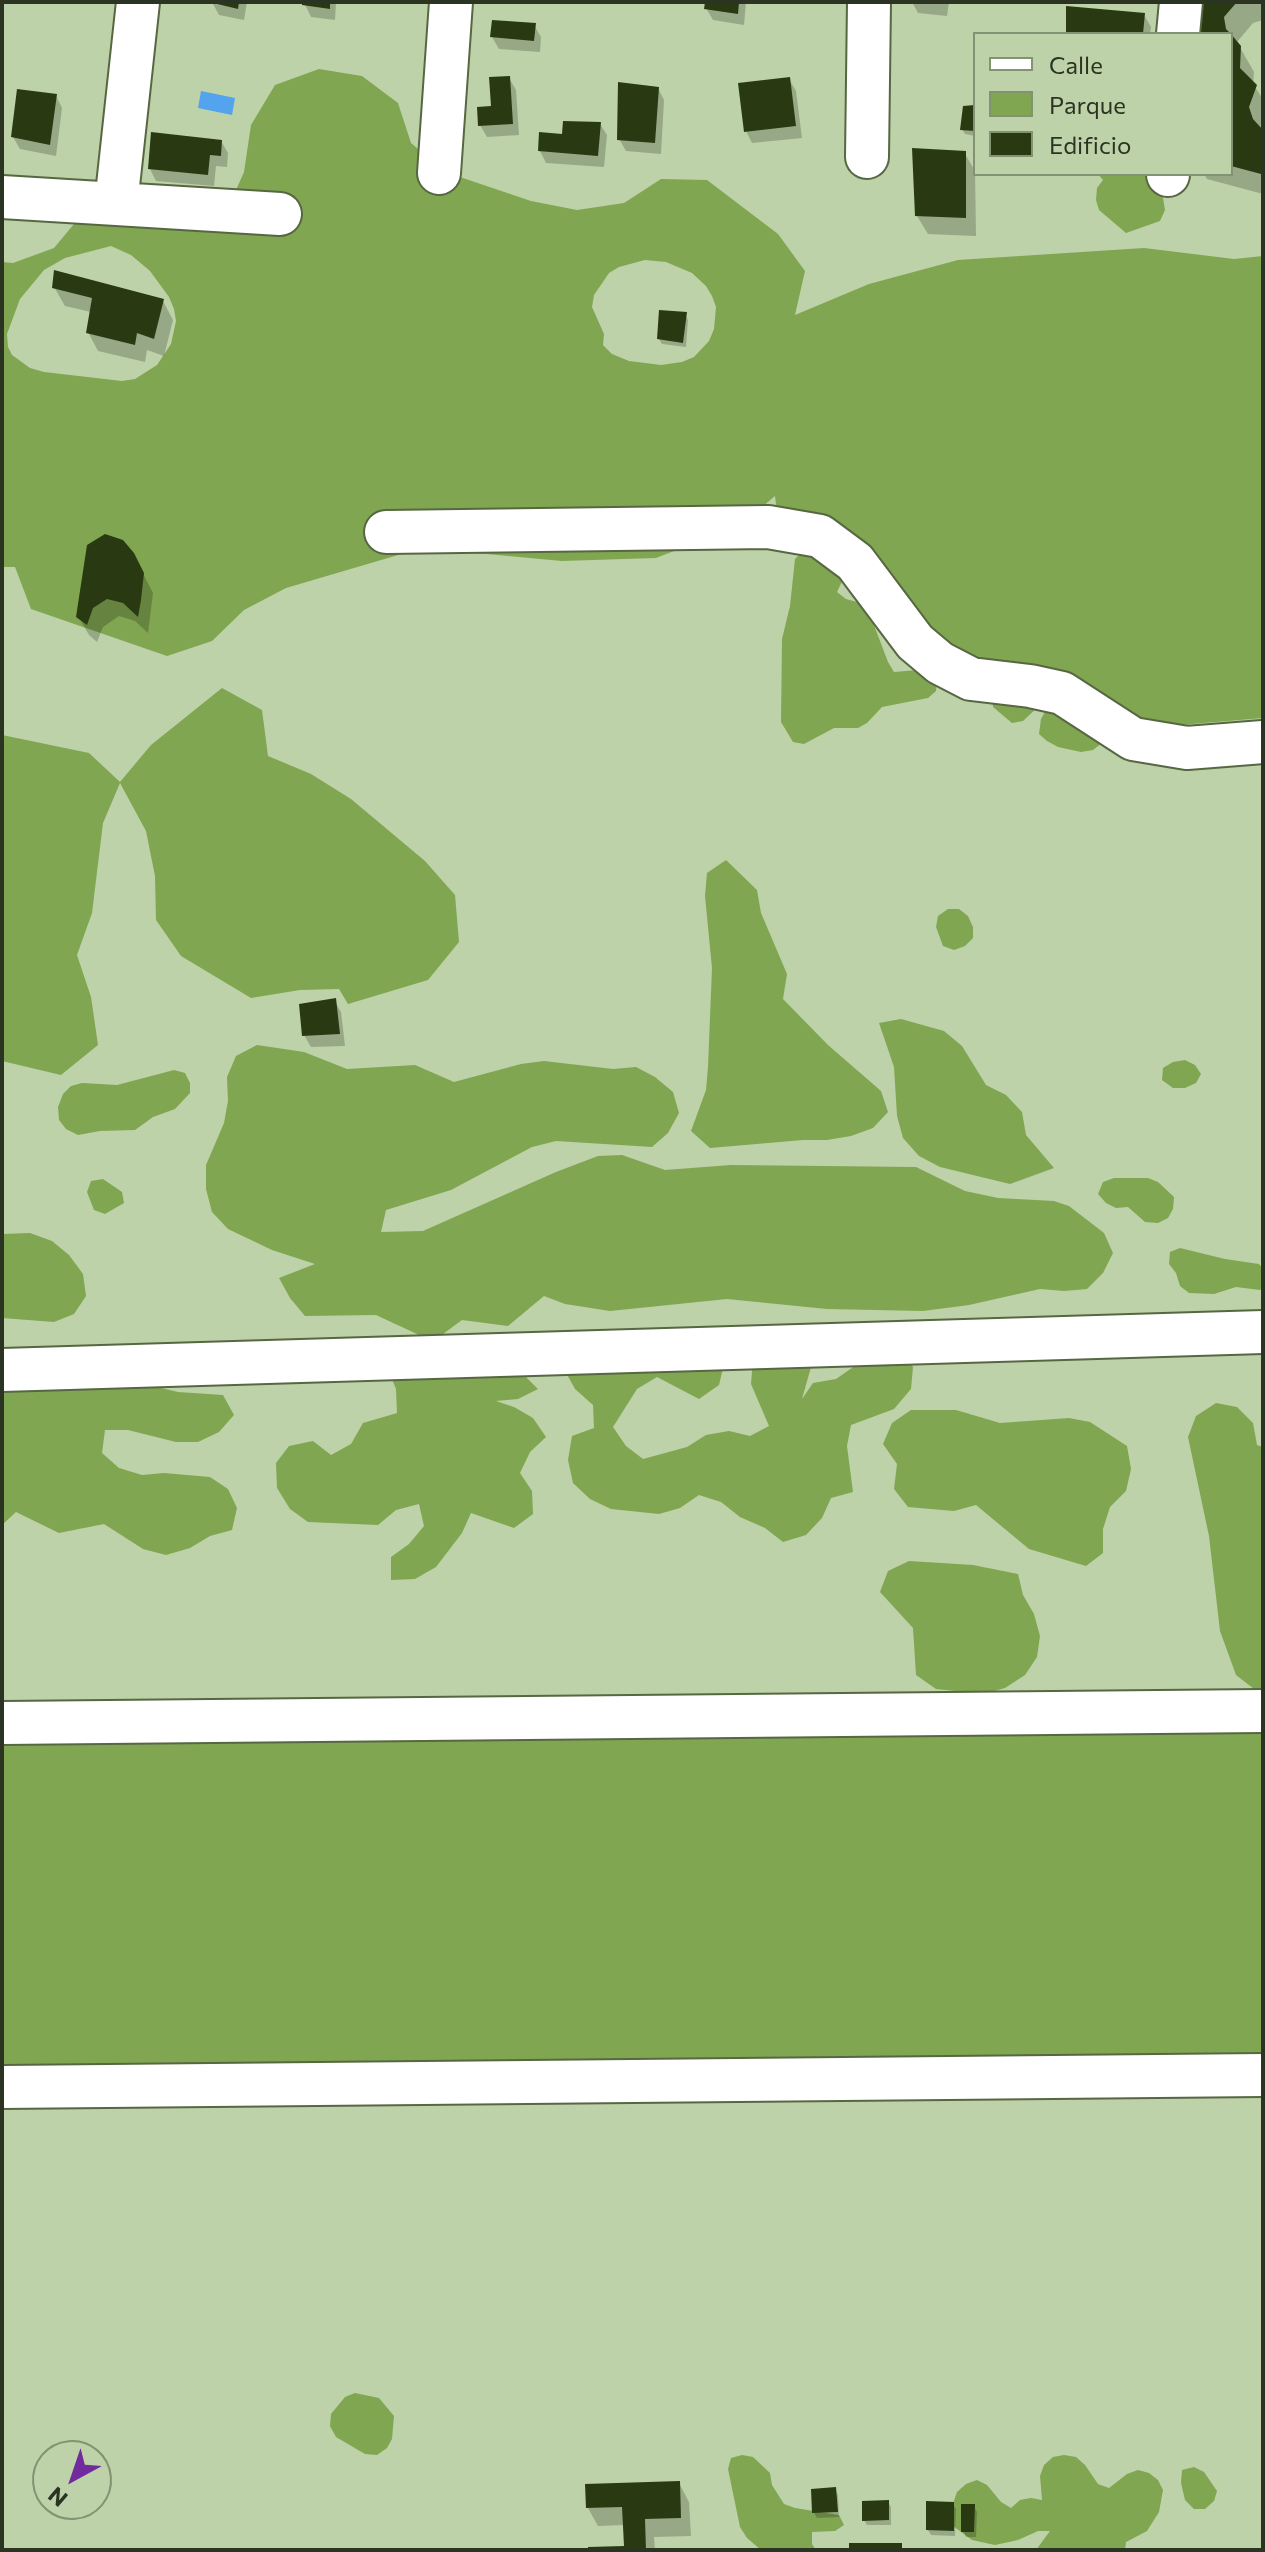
<!DOCTYPE html>
<html>
<head>
<meta charset="utf-8">
<style>
  body { margin:0 }
  #map { position:relative; width:1265px; height:2552px; overflow:hidden; background:#bdd2a8; font-family:Commissioner,sans-serif }
  canvas { display:block }
  .frame { position:absolute; inset:0; border:4px solid #2b3322; pointer-events:none }
  .legend { position:absolute; left:973px; top:32px; width:260px; height:144px; box-sizing:border-box; background:#bdd2a8; border:2px solid #839272; margin:0; padding:10px 14px; list-style:none; font-size:24px; color:#2b3322 }
  .legend li { display:flex; align-items:center; gap:16px; height:40px }
  .legend b { width:40px; border:2px solid #839272 }
  .north { position:absolute; left:32px; top:2440px; width:80px; height:80px; box-sizing:border-box; background:#bdd2a8; border:2px solid #839272; border-radius:50%; rotate:220deg; font-size:22px; font-weight:700; line-height:32px; text-align:center; color:#2b3322 }
  .north::after { content:''; display:block; margin:auto; width:28px; height:36px; background:#722b9f; clip-path:polygon(50% 0,100% 100%,50% 72%,0 100%) }
</style>
</head>
<body>
<div id="map">
<canvas width="1265" height="2552"></canvas>
<div class="frame"></div>
<ul class="legend">
<li><b style="height:10px;background:#fff"></b>Calle</li>
<li><b style="height:22px;background:#80a651"></b>Parque</li>
<li><b style="height:22px;background:#293a12"></b>Edificio</li>
</ul>
<div class="north">N</div>
</div>
<script>
const c = document.querySelector('canvas').getContext('2d');
c.lineJoin = 'round';
function fillPath(path, color) { c.fillStyle = color; c.fill(path, 'evenodd'); }
const shape = rows => new Path2D(rows.map(r => 'M' + r).join(''));
function stroke(path, color, width, dash) { c.strokeStyle = color; c.lineWidth = width; c.lineCap = dash ? 'butt' : 'round'; c.setLineDash(dash || []); c.stroke(path); }
const green = shape([
  [319,69,362,76,398,103,411,143,445,172,531,201,577,210,624,203,661,179,707,180,778,234,805,271,795,315,869,284,958,260,1144,248,1234,259,1263,256,1263,718,1180,725,1104,714,978,667,846,573,837,592,846,599,857,602,872,620,888,662,894,672,918,670,937,680,936,691,928,698,882,707,867,723,858,728,834,728,804,744,793,742,781,722,782,639,790,606,795,559,818,537,779,530,775,496,741,525,656,558,562,561,422,548,286,588,244,610,212,641,167,656,31,609,15,567,2,567,2,262,13,263,54,248,84,212,225,215,244,172,251,125,275,85],
  [111,246,131,255,150,271,169,297,174,309,176,321,171,344,157,365,135,379,122,381,44,372,30,368,12,355,8,347,7,334,20,299,44,270,65,258],
  [645,260,666,262,692,273,706,286,712,296,716,307,714,329,709,341,694,357,682,362,661,365,629,361,612,354,603,345,604,334,592,307,594,295,609,273,619,267],
  [1098,174,1144,174,1158,187,1163,198,1165,210,1160,221,1126,233,1099,210,1096,200,1097,188,1103,180],
  [222,688,262,710,268,756,311,774,351,799,425,861,455,895,459,942,428,980,348,1004,339,989,300,990,251,998,181,956,156,920,155,876,146,831,120,783,103,823,92,913,77,955,91,997,98,1045,61,1075,2,1061,2,735,89,753,120,782,151,745],
  [992,695,1039,706,1023,721,1012,723,993,707],
  [1056,704,1102,743,1093,750,1081,752,1058,747,1047,741,1039,734,1041,719,1046,710],
  [726,860,757,890,761,913,787,974,783,999,828,1045,881,1091,888,1112,873,1128,851,1136,827,1140,803,1140,710,1148,691,1131,706,1090,708,1067,712,968,705,896,707,873],
  [948,909,959,909,968,916,973,927,973,938,965,946,954,950,943,946,936,927,938,916],
  [901,1019,944,1031,962,1046,986,1085,1006,1095,1022,1112,1026,1135,1054,1168,1010,1184,940,1167,919,1156,903,1138,897,1116,894,1067,879,1023],
  [257,1045,304,1052,347,1069,415,1065,454,1082,521,1064,544,1061,613,1069,636,1067,655,1077,673,1092,679,1113,668,1133,652,1147,556,1141,532,1147,451,1190,386,1210,381,1232,423,1231,556,1172,598,1156,622,1155,665,1170,731,1165,916,1167,965,1191,998,1198,1054,1201,1069,1206,1104,1233,1113,1253,1103,1273,1087,1289,1064,1291,1040,1289,969,1305,923,1311,827,1309,727,1299,610,1311,565,1304,544,1296,508,1326,462,1320,443,1334,419,1335,376,1315,305,1316,290,1298,279,1278,315,1264,272,1250,228,1229,212,1212,206,1189,206,1165,224,1123,228,1101,227,1077,236,1056],
  [1185,1060,1195,1065,1201,1074,1196,1083,1185,1088,1173,1088,1162,1080,1163,1068,1173,1062],
  [174,1070,185,1073,190,1083,190,1093,175,1109,153,1117,135,1130,100,1131,78,1135,66,1129,59,1120,58,1107,63,1094,71,1086,82,1083,117,1085],
  [1114,1178,1148,1178,1158,1182,1174,1197,1173,1209,1168,1218,1158,1223,1145,1222,1128,1207,1116,1208,1106,1203,1098,1194,1103,1182],
  [103,1179,122,1192,124,1203,105,1214,94,1210,87,1192,91,1181],
  [30,1233,52,1241,69,1255,83,1274,86,1296,74,1314,54,1322,2,1318,2,1234],
  [1180,1248,1225,1259,1259,1264,1263,1269,1263,1288,1260,1290,1236,1287,1214,1294,1189,1293,1180,1286,1176,1273,1169,1264,1170,1252],
  [900,1350,913,1367,911,1389,894,1409,851,1425,847,1446,853,1492,831,1498,822,1518,806,1535,783,1542,765,1528,740,1517,721,1502,699,1495,680,1508,659,1514,611,1509,590,1499,573,1483,568,1460,572,1436,594,1428,593,1405,575,1389,564,1369,724,1364,719,1385,699,1399,657,1377,637,1389,613,1427,626,1446,643,1459,687,1447,706,1435,729,1431,750,1436,769,1426,751,1384,753,1359,813,1360,802,1399,813,1383,836,1379,875,1352],
  [387,1367,523,1374,538,1389,518,1399,496,1401,514,1407,533,1418,546,1437,530,1452,520,1473,532,1491,533,1514,514,1528,471,1513,462,1533,436,1567,415,1579,391,1580,391,1557,409,1544,424,1526,419,1504,396,1510,378,1525,308,1522,290,1509,277,1488,276,1463,289,1446,313,1441,331,1455,351,1444,363,1423,397,1413,396,1389],
  [90,1371,178,1392,223,1395,234,1415,219,1432,198,1442,176,1442,128,1430,105,1430,102,1453,119,1468,142,1475,164,1473,210,1477,228,1489,237,1508,232,1530,210,1536,190,1548,166,1555,143,1549,104,1524,59,1533,16,1512,2,1525,2,1377],
  [1216,1403,1237,1407,1253,1423,1257,1445,1263,1447,1263,1691,1254,1689,1236,1675,1220,1631,1209,1536,1188,1437,1196,1416],
  [911,1410,956,1410,1000,1423,1069,1418,1090,1422,1127,1446,1131,1469,1126,1491,1110,1507,1103,1529,1103,1553,1086,1566,1029,1549,976,1505,954,1511,908,1507,894,1489,897,1464,883,1444,892,1423],
  [909,1561,973,1565,1018,1574,1023,1595,1034,1614,1040,1636,1037,1657,1025,1675,1005,1688,983,1694,936,1689,916,1675,913,1628,880,1592,888,1571],
  [1263,1720,1263,2056,758,2062,321,2062,2,2068,2,1725],
  [355,2393,379,2398,394,2416,392,2439,387,2448,377,2455,365,2454,336,2437,330,2426,331,2414,345,2397],
  [742,2455,753,2457,770,2473,772,2485,784,2504,795,2508,839,2515,844,2525,835,2531,812,2532,812,2544,816,2550,761,2550,747,2538,740,2527,728,2469,731,2458],
  [1064,2455,1076,2457,1085,2465,1098,2484,1109,2488,1127,2474,1138,2470,1149,2473,1158,2480,1163,2490,1159,2512,1147,2531,1126,2542,1125,2550,1036,2550,1050,2531,1038,2531,1018,2540,995,2545,972,2540,953,2526,949,2515,957,2492,966,2484,977,2480,987,2485,1001,2502,1011,2508,1020,2500,1031,2498,1042,2500,1040,2476,1044,2465,1053,2457],
  [1194,2467,1204,2472,1217,2491,1214,2501,1205,2509,1194,2509,1185,2500,1181,2483,1182,2470]
]);
const water = shape([
  [201,91,235,98,232,115,198,108]
]);
const shadow = shape([
  [212,2,247,2,244,20,219,15],
  [304,2,336,2,335,20,311,17],
  [707,2,746,2,744,25,713,20,706,8],
  [912,2,949,2,947,16,918,13],
  [1203,2,1263,2,1263,20,1253,23,1237,42,1254,72,1253,84,1263,99,1263,194,1207,179,1204,174,1231,174,1231,34,1201,34],
  [1144,15,1151,27,1150,34,1068,34],
  [534,25,541,37,540,52,499,49,492,37],
  [509,78,516,90,519,135,487,137,480,125,493,108],
  [789,79,796,91,802,138,752,143,746,131],
  [658,88,664,100,661,154,626,151,619,139],
  [56,96,62,108,56,156,20,149,13,137],
  [975,107,975,136,965,134,962,129],
  [600,124,607,135,604,167,546,163,540,151,563,137],
  [221,141,228,153,227,167,216,166,214,186,156,181,150,169],
  [964,152,975,171,976,236,928,234,917,216],
  [54,287,163,301,173,320,164,356,147,350,145,362,98,351,88,332,91,312,65,306],
  [685,314,688,320,686,347,662,344,659,339],
  [133,554,153,593,148,633,135,621,119,616,103,627,97,642,89,635,78,616],
  [334,1000,341,1012,345,1046,311,1047,304,1035],
  [679,2483,689,2502,691,2536,654,2537,655,2550,590,2550,626,2548,625,2525,598,2526,588,2508],
  [835,2489,838,2495,839,2517,817,2518,814,2513],
  [888,2502,891,2507,891,2525,867,2525,864,2520],
  [953,2504,956,2509,955,2536,931,2535,928,2530],
  [974,2506,977,2512,976,2537,966,2537,963,2531]
]);
const building = shape([
  [209,2,239,2,238,9],
  [302,2,330,2,330,9,302,5],
  [705,2,739,2,738,14,704,9],
  [1201,2,1237,2,1224,17,1226,29,1231,34,1199,34],
  [1066,6,1145,13,1143,34,1066,34],
  [492,20,536,23,534,41,490,37],
  [1231,34,1241,46,1240,68,1257,85,1249,107,1253,119,1263,130,1261,174,1231,166],
  [510,76,513,124,478,126,477,107,491,106,489,77],
  [790,77,796,126,744,132,738,83],
  [618,82,659,87,655,143,617,140],
  [17,89,57,94,50,145,11,137],
  [975,105,975,131,960,130,963,106],
  [563,121,601,122,598,156,538,151,539,132,562,134],
  [151,132,222,140,221,156,210,155,208,175,148,169],
  [912,148,966,151,966,218,915,216],
  [54,270,164,299,154,339,137,333,135,345,86,333,92,298,52,288],
  [659,310,687,312,683,343,657,339],
  [105,534,123,540,134,553,144,573,141,600,138,617,123,603,107,599,93,608,87,625,76,617,87,545],
  [336,998,340,1034,302,1036,299,1004],
  [680,2481,681,2518,645,2519,646,2550,588,2550,588,2547,624,2546,622,2507,586,2508,585,2484],
  [836,2487,838,2512,812,2513,811,2489],
  [889,2500,889,2520,862,2521,862,2501],
  [926,2501,954,2502,954,2531,926,2530],
  [961,2504,975,2504,974,2532,961,2532],
  [849,2543,902,2543,902,2550,849,2550]
]);
const minor = shape([
  [1178,34,1181,2],
  [867,157,869,2],
  [439,173,451,2],
  [1168,175,1168,174],
  [2,197,280,214],
  [116,204,138,2],
  [386,532,768,527,820,536,855,562,915,642,940,663,971,679,1030,686,1062,693,1133,739,1187,748,1263,742],
  [2,1370,1263,1332],
  [2,1723,1263,1711],
  [2,2087,1263,2075]
]);
fillPath(green, '#80a651');
fillPath(water, '#54a3ee');
fillPath(shadow, '#0003');
fillPath(building, '#293a12');
stroke(minor, '#566742', 46);
stroke(minor, '#fff', 42);
</script>
</body>
</html>
